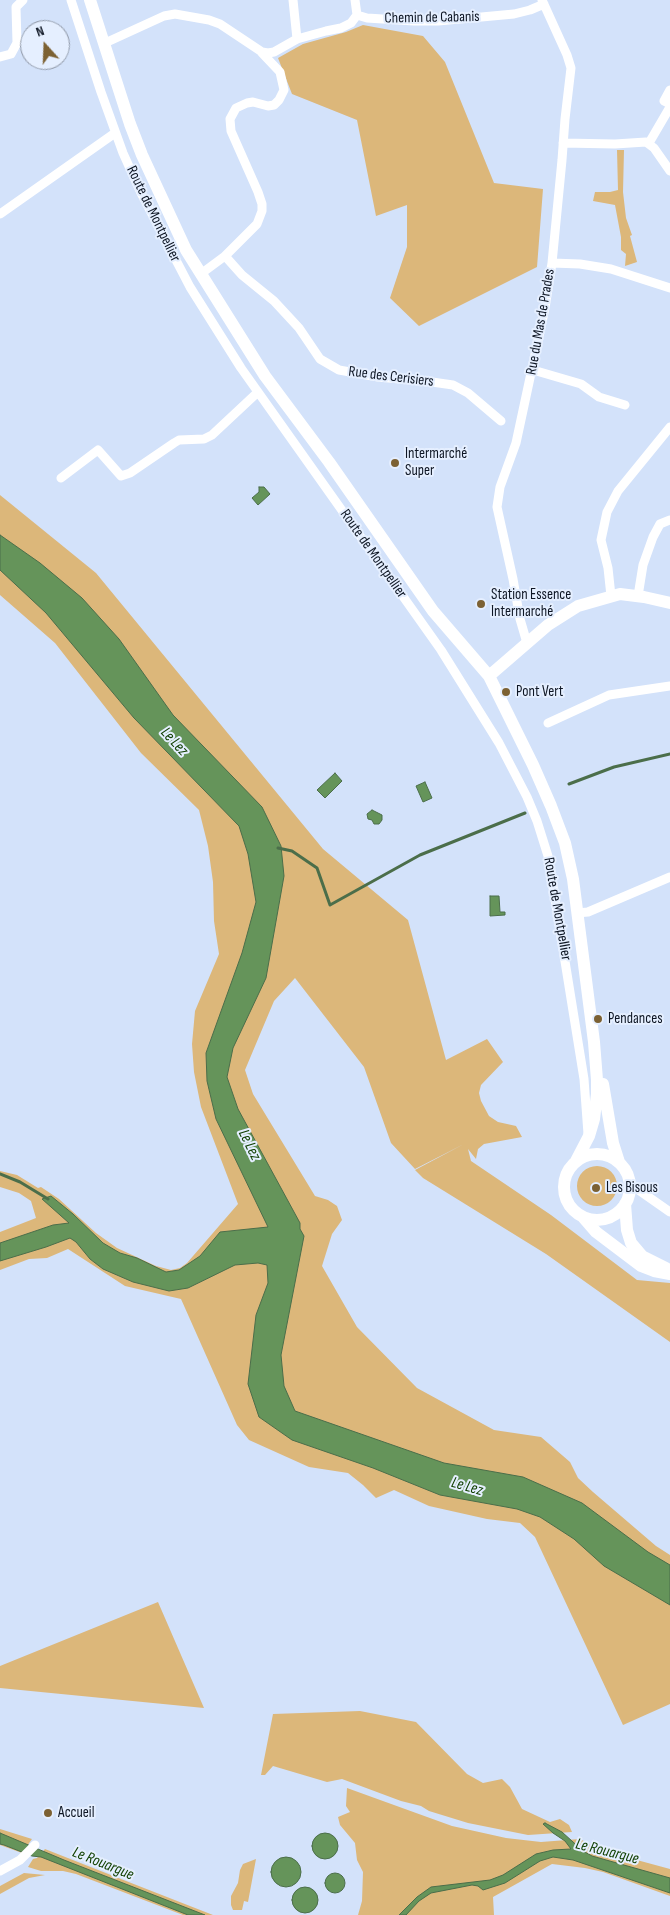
<!DOCTYPE html>
<html>
<head>
<meta charset="utf-8">
<style>
  body { margin:0 }
  #map { position:relative; width:670px; height:1915px; overflow:hidden; background:#d3e2fa; font-family:"Sofia Sans Condensed",sans-serif }
  canvas { display:block }
  .north { position:absolute; left:20px; top:20px; width:50px; height:50px; box-sizing:border-box; background:#e5efff; border:1px solid #8f98a7; border-radius:50%; rotate:340deg; font-size:14px; font-weight:700; line-height:20px; text-align:center; color:#0e1624 }
  .north::after { content:''; display:block; margin:auto; width:18px; height:22px; background:#7c6133; clip-path:polygon(50% 0,100% 100%,50% 72%,0 100%) }
</style>
</head>
<body>
<div id="map">
<canvas width="670" height="1915"></canvas>
<div class="north">N</div>
</div>
<script>
const c = document.querySelector('canvas').getContext('2d');
c.lineJoin = 'round';
function fillPath(path, color) { c.fillStyle = color; c.fill(path, 'evenodd'); }
const shape = rows => new Path2D(rows.map(r => 'M' + r).join(''));
function stroke(path, color, width, dash) { c.strokeStyle = color; c.lineWidth = width; c.lineCap = dash ? 'butt' : 'round'; c.setLineDash(dash || []); c.stroke(path); }
function label(font, color, halo, rows, align = 'center') {
  c.font = font + ' "Sofia Sans Condensed",sans-serif'; c.lineWidth = 4; c.setLineDash([]); c.textBaseline = 'middle'; c.strokeStyle = halo; c.fillStyle = color; for (const [text, x, y, turn = 0] of rows) {
    c.save(); c.translate(x, y); c.rotate((+turn || 0) * Math.PI / 180); c.textAlign = isNaN(turn) ? turn : align; if (halo) c.strokeText(text, 0, 0); c.fillText(text, 0, 0); c.restore();
  }
}
const green = shape([
  [363,25,423,36,445,62,494,183,543,189,537,267,419,326,390,298,407,247,407,205,376,216,357,120,292,94,278,58,303,44,346,32],
  [617,150,624,150,623,192,626,218,632,235,630,236,637,262,625,266,626,254,621,250,621,237,615,205,593,201,595,192,610,192,618,190],
  [0,495,96,573,323,849,408,920,446,1060,487,1039,503,1062,481,1085,479,1093,481,1101,489,1116,498,1122,516,1126,522,1137,484,1144,478,1149,476,1159,468,1149,471,1161,551,1215,637,1280,670,1283,670,1342,546,1254,423,1178,415,1170,464,1144,415,1169,391,1143,364,1067,295,978,274,1001,245,1070,253,1094,315,1196,328,1200,337,1206,342,1220,332,1234,322,1266,357,1327,417,1388,494,1430,541,1437,570,1462,578,1478,593,1492,656,1546,670,1555,670,1704,623,1725,535,1537,520,1523,487,1519,429,1506,394,1490,376,1498,363,1485,348,1473,309,1467,249,1440,237,1425,181,1299,125,1286,68,1249,47,1258,29,1259,0,1270,0,1232,36,1218,31,1201,19,1193,0,1187,0,1171,17,1175,38,1188,41,1187,59,1199,96,1233,117,1248,156,1266,171,1270,180,1268,187,1263,238,1204,201,1107,194,1072,192,1044,195,1011,219,954,214,921,213,882,208,846,199,810,141,753,55,643,0,595],
  '577 1186a20 20 0 1 1 40 0a20 20 0 1 1-40 0Z',
  [158,1602,204,1708,0,1688,0,1666],
  [360,1711,416,1722,467,1774,483,1783,502,1779,510,1787,522,1809,550,1822,560,1819,569,1825,572,1832,528,1835,468,1823,429,1811,421,1806,401,1801,342,1779,327,1782,273,1766,265,1775,261,1775,273,1714],
  [347,1788,452,1826,506,1838,541,1842,580,1839,600,1850,670,1869,670,1896,603,1872,585,1868,552,1864,493,1897,494,1915,358,1915,362,1901,363,1872,357,1860,355,1843,340,1825,338,1817,350,1812,346,1806],
  [0,1829,32,1839,22,1853,0,1845],
  [45,1849,121,1879,213,1915,183,1915,76,1874,63,1871,41,1871,28,1867,33,1859,37,1858],
  [256,1859,248,1902,244,1901,242,1910,233,1910,231,1905,231,1896,238,1883,240,1870,243,1864],
  [24,1873,45,1875,29,1878,0,1894,0,1886]
]);
const water = shape([
  [259,487,264,487,270,494,258,505,252,498,259,492,259,487],
  [0,535,40,563,82,598,119,639,173,715,262,807,281,846,284,876,266,978,233,1048,227,1077,238,1109,300,1223,300,1229,304,1236,281,1355,284,1386,295,1411,444,1463,523,1477,582,1503,648,1552,670,1565,670,1605,604,1566,574,1539,540,1517,517,1509,440,1495,373,1468,292,1440,259,1417,248,1384,256,1315,268,1283,267,1265,258,1263,235,1265,188,1288,169,1291,133,1282,103,1269,90,1259,76,1242,70,1238,46,1247,0,1261,0,1243,53,1225,69,1223,42,1199,51,1196,73,1214,103,1243,120,1253,137,1258,166,1272,179,1270,200,1256,220,1232,268,1227,216,1119,207,1081,206,1053,242,953,256,902,248,854,239,826,134,718,46,613,0,570,0,535],
  [335,773,342,781,325,798,317,790,335,773],
  [425,782,432,798,423,802,416,786,425,782],
  [372,810,382,815,382,820,379,824,374,824,372,820,368,819,367,814,372,810],
  [490,896,499,896,500,912,505,912,505,915,490,916,490,896],
  [545,1823,562,1832,583,1851,592,1856,670,1878,670,1893,573,1860,553,1857,540,1861,505,1883,483,1890,478,1886,472,1885,431,1893,419,1901,406,1915,399,1915,417,1897,431,1887,490,1880,503,1875,536,1854,553,1850,571,1849,565,1841,553,1833,543,1824,545,1823],
  '312 1846a13 13 0 1 1 26 0a13 13 0 1 1-26 0Z',
  [0,1833,64,1860,205,1915,188,1915,41,1857,32,1856,4,1845,0,1844,0,1833],
  '271 1872a15 15 0 1 1 30 0a15 15 0 1 1-30 0Z',
  '325 1883a10 10 0 1 1 20 0a10 10 0 1 1-20 0Z',
  '292 1900a13 13 0 1 1 26 0a13 13 0 1 1-26 0Z'
]);
const stream = shape([
  [569,784,614,767,670,754],
  [278,848,292,851,317,868,330,905,420,855,525,813],
  [0,1174,20,1182,48,1199]
]);
const street = shape([
  [71,0,101,92,123,153,141,193,190,287,241,368,441,650,499,743,527,797,537,821,548,856,584,1079,588,1134],
  [293,0,297,39],
  [355,0,357,15],
  [357,15,367,18,414,21,438,21,514,14,530,10,544,4],
  [105,43,164,16,175,14,209,20,220,24,262,52,268,53,274,52,297,39,326,31,341,28,351,23,357,15],
  [0,57,11,54,17,43,16,7,23,0],
  [670,90,664,101,670,104],
  [563,143,615,144,646,142,654,148,670,171],
  [649,143,670,107],
  [0,214,115,133],
  [225,256,257,224,262,211,262,204,258,192,231,131,230,119,236,108,247,103,253,102,268,106,274,105,279,100,284,90,280,72,262,53],
  [552,263,580,264,611,269,670,288],
  [202,273,225,256,242,275,274,301,299,328,320,359,339,370,378,377,432,382,453,385,468,393,501,421],
  [533,370,581,384,599,397,625,405],
  [61,478,98,450,121,476,130,473,174,443,179,440,204,439,212,435,258,392],
  [611,596,608,568,601,540,607,512,618,491,670,427],
  [638,596,643,565,653,537,660,524,670,520],
  [527,643,520,619,513,579,497,507,500,487,516,443,545,308,552,263,562,160,565,119,571,68,567,55,542,0],
  [548,723,609,695,670,686],
  [577,913,588,912,670,877],
  [630,1184,670,1212],
  [0,1871,20,1860,35,1845]
]);
const secondary = shape([
  [90,0,130,124,142,155,186,250,265,376,329,462,433,611,489,676,533,765,551,806,565,843,573,879,594,1042,597,1080,597,1094,594,1119,589,1136,576,1161],
  [489,676,548,625,578,606,620,594,644,597,670,603],
  [603,1084,613,1143,619,1162],
  '564 1187a33 33 0 1 1 66 0a33 33 0 1 1-66 0Z',
  [625,1204,627,1230,631,1243,642,1256,666,1268],
  [583,1217,596,1232,641,1266,654,1271,670,1274]
]);
const markers = [
  [395,463,5,"#7c6133"],
  [481,604,5,"#7c6133"],
  [506,692,5,"#7c6133"],
  [598,1019,5,"#7c6133"],
  [596,1188,5,"#7c6133"],
  [48,1813,5,"#7c6133"]
];
const streetNames = [
  ["Chemin de Cabanis",432,18,-1],
  ["Route de Montpellier",153,214,64],
  ["Rue du Mas de Prades",541,322,-80],
  ["Rue des Cerisiers",391,377,7],
  ["Route de Montpellier",373,554,55],
  ["Route de Montpellier",557,909,80]
];
const poiNames = [
  ["Intermarché",405,454],
  ["Super",405,471],
  ["Station Essence",491,595],
  ["Intermarché",491,612],
  ["Pont Vert",516,692],
  ["Pendances",608,1019],
  ["Les Bisous",606,1188],
  ["Accueil",58,1813]
];
const waterNames = [
  ["Le Lez",174,742,47],
  ["Le Lez",249,1145,64],
  ["Le Lez",467,1487,16],
  ["Le Rouargue",607,1852,14],
  ["Le Rouargue",103,1864,22]
];
fillPath(green, '#dcb77a');
fillPath(water, '#65945a');
stroke(water, '#4b6e4a', 1);
stroke(stream, '#4b6e4a', 3);
stroke(street, '#fff', 9);
stroke(secondary, '#fff', 12);
for (const [x, y, r, color] of markers) { const dot = new Path2D(); dot.arc(x, y, r, 0, 2 * Math.PI); c.fillStyle = color; c.fill(dot); stroke(dot, '#e5efff', 2); }
label('15px', '#0e1624', '#e5efff', streetNames);
label('15px', '#0e1624', '#e5efff', poiNames, 'left');
label('italic 16px', '#124103', '#e5efff', waterNames);
</script>
</body>
</html>
